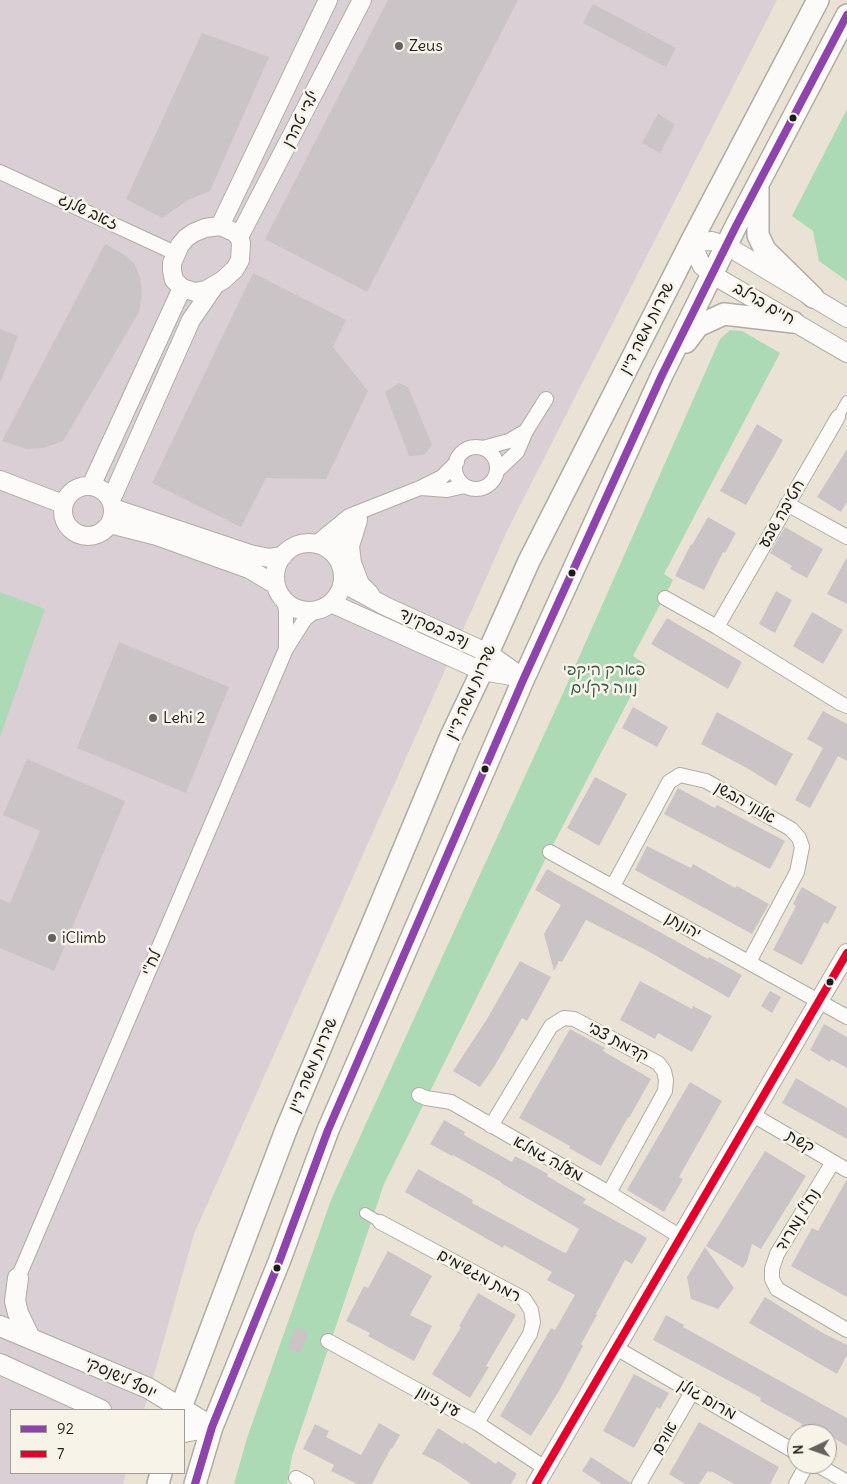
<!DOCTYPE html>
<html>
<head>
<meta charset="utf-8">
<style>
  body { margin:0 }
  #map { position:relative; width:847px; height:1484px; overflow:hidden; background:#eae3d5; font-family:Delius,sans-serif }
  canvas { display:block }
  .legend { position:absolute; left:10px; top:1409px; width:175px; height:65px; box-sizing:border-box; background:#f7f3e8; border:1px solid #9f9d96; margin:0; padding:6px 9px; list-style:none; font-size:15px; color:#1c1c1c }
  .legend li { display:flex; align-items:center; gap:10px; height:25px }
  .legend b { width:25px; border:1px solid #9f9d96 }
  .north { position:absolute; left:787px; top:1424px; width:50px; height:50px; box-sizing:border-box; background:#f7f3e8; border:1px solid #9f9d96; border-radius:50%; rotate:267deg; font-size:14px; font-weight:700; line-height:20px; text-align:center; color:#1c1c1c }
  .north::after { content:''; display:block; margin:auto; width:18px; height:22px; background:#64625d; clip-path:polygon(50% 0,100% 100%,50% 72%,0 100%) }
</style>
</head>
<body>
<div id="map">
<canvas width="847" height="1484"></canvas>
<ul class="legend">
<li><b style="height:6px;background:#8e44ad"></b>92</li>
<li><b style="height:6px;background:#e4002b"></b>7</li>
</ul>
<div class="north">N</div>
</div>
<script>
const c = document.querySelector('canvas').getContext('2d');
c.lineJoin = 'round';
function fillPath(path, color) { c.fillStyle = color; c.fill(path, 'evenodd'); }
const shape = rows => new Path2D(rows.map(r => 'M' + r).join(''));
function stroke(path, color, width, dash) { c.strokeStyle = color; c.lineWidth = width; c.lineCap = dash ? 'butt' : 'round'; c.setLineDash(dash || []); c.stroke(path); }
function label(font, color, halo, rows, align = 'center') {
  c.font = font + ' Delius,"Playpen Sans Hebrew",sans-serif'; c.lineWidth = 5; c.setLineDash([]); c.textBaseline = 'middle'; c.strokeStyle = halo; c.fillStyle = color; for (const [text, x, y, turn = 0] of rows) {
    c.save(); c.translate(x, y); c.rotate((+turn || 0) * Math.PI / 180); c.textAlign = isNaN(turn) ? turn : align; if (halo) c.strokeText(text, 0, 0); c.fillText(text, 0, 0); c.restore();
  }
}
const industrial = shape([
  [0,0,777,0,507,531,194,1234,144,1410,11,1410,11,1473,126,1473,123,1484,0,1484]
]);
const green = shape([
  [847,109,847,281,819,261,813,231,792,216],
  [730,330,742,331,780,353,664,574,673,580,633,656,647,665,545,860,384,1184,292,1456,287,1484,234,1484,247,1438,331,1200,564,691,720,339],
  [0,592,45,609,0,737]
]);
const building = shape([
  [388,0,518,0,367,292,265,239],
  [593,4,676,48,666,67,583,23],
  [202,33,269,57,210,191,190,199,162,218,126,199],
  [658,114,675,124,660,153,642,143],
  [105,244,123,254,134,263,140,277,142,293,139,312,63,441,44,448,27,449,2,441],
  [253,273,346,320,333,347,368,391,326,479,266,478,241,527,152,483],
  [0,329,18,336,1,381,0,381],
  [399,383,408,387,432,445,424,455,409,456,385,392],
  [757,424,783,440,746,505,720,491],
  [847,449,847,502,841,512,817,497],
  [708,517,736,533,725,553,723,552,704,590,675,576,691,544,692,545],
  [785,527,823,549,807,578,790,569,792,566,770,553],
  [847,557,847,604,827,594],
  [776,591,792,600,775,633,759,624],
  [812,612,843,630,823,664,793,646],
  [667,618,742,662,728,689,651,644],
  [119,642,229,687,186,793,77,748],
  [633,707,668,727,657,747,622,728],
  [823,711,847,724,847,761,838,756,810,808,795,800,823,748,807,739],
  [717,712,793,754,776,786,745,767,701,744],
  [27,759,125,801,54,971,0,948,0,899,10,903,40,831,3,815],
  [595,777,627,794,599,846,567,828],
  [678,788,715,808,717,805,785,841,770,869,664,814],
  [647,846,691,868,693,864,735,888,737,886,769,904,752,934,635,870],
  [547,869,708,959,709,957,742,975,729,998,646,950,586,920,562,962,559,961,554,971,544,934,561,905,535,890],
  [802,887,837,907,828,924,824,922,802,965,773,950,796,906,793,904],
  [520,961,551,977,527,1021,522,1018,494,1067,480,1087,453,1071,487,1019],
  [640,981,692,1009,693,1006,712,1016,692,1052,658,1033,655,1039,620,1020],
  [770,991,781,997,772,1013,761,1006],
  [824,1024,847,1037,847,1068,831,1059,830,1062,810,1050],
  [570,1029,605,1048,603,1051,651,1079,629,1118,628,1117,601,1166,569,1148,570,1146,519,1118],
  [796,1078,847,1108,847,1139,782,1103],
  [690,1082,722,1101,679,1177,683,1179,664,1212,627,1190],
  [444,1120,465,1132,464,1135,512,1162,515,1156,548,1174,547,1176,586,1199,583,1203,647,1238,632,1264,625,1260,596,1314,597,1315,581,1344,583,1346,559,1391,531,1436,500,1416,551,1328,555,1330,575,1295,547,1280,552,1272,504,1245,503,1248,405,1192,418,1169,473,1200,472,1203,563,1252,566,1253,579,1229,501,1183,501,1182,453,1155,452,1156,430,1144],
  [765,1151,806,1176,761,1249,752,1244,747,1262,743,1268,706,1246],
  [847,1179,847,1297,791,1266,812,1228,818,1231],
  [705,1247,734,1288,718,1309,691,1299,687,1277],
  [388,1251,432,1276,410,1315,432,1326,414,1361,368,1336,370,1333,346,1321,364,1286,368,1288],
  [478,1293,516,1315,486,1366,489,1367,470,1398,432,1374,461,1327,459,1326],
  [765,1297,821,1332,847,1345,847,1355,837,1374,749,1323],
  [666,1315,684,1325,683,1327,847,1418,847,1446,827,1434,816,1434,801,1426,802,1424,760,1401,761,1398,653,1340],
  [295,1327,308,1331,301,1353,288,1349],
  [634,1374,669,1393,660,1409,657,1407,634,1448,603,1431],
  [699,1422,779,1467,770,1484,734,1484,711,1471,711,1473,708,1471,699,1484,685,1484,669,1474],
  [379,1423,400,1435,392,1449,391,1448,372,1484,357,1484,331,1471,334,1465,303,1449,315,1424,329,1431,326,1437,361,1455],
  [438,1428,463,1444,464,1442,496,1464,498,1461,517,1474,511,1484,471,1484,440,1463,422,1454],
  [591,1457,631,1483,630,1484,602,1484,582,1471]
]);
const pedestrian = shape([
  [838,417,847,401],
  [365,1213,380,1222]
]);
const minor = shape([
  [0,172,175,253],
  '455 468a21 21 0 1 1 42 0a21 21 0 1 1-42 0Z',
  [483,448,509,441,526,431],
  [497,471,517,452,526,431,546,399],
  [421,488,447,490,465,486],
  [787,504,847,537],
  [316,543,349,516,420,488,442,477,457,462],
  [335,554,336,542,341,534,356,521],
  [665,598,717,627,840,703,847,706],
  [284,600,286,611,286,648],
  [717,627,838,417],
  [550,852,847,1017],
  [613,886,669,782,680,775,706,781,791,829,799,838,802,847,797,872,749,962],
  [419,1095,426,1098,451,1102,609,1193,681,1237],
  [753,1115,847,1170],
  [491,1126,551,1026,564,1018,574,1019,658,1063,664,1071,666,1080,665,1091,609,1193],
  [833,1162,777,1254,772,1269,772,1279,777,1289,847,1330],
  [380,1222,524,1299,531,1310,533,1322,530,1334,477,1423],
  [18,1278,286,649,305,619,316,610],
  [328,1341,477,1423,545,1468],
  [616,1348,797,1453],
  [816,1464,847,1482],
  [296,1478,307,1484],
  [639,1484,692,1392],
  [796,1484,807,1464]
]);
const tertiary = shape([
  [220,226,328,0],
  [220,226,234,232,239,237,241,243,240,260,235,269,223,280,206,290,195,292,182,288,174,280,172,271,172,263,180,245,186,238,193,233,205,228,220,226],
  [239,237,362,0],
  [847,318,727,246,712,241,691,242,702,266,713,275,847,353],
  [0,480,63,504],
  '63 511a25 25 0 1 1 50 0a25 25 0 1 1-50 0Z',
  [91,486,182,288],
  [111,500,191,320,215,285],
  [113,508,250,554,269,558,283,556],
  [358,520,350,546,352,563,360,584,370,594],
  [110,524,157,536,249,569,276,585],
  '275 577a34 34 0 1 1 68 0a34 34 0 1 1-68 0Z',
  [343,583,385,606,488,653,519,675],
  [331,603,482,671,524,678],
  [536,1484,847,953]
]);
const secondary = shape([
  [18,1278,15,1301,18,1313,30,1338],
  [0,1326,148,1388,212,1427],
  [0,1364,101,1410],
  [184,1432,212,1427]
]);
const primary = shape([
  [758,189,758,235,765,250,813,297],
  [686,342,698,326,724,314,793,322],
  [180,1410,286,1130,451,736,482,671,488,653,529,561,691,242,818,0],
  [158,1484,161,1473],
  [195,1484,212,1427,279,1262,328,1130,524,678,662,375,736,226,847,15]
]);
const bus1 = shape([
  [195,1484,212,1427,279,1262,328,1130,524,678,662,375,736,226,847,15]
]);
const bus2 = shape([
  [536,1484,847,953]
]);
const markers = [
  [399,46,5,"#64625d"],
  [793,118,4.5,"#1c1c1c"],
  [572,573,4.5,"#1c1c1c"],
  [153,718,5,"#64625d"],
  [485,769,4.5,"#1c1c1c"],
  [52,938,5,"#64625d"],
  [830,982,4.5,"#1c1c1c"],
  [277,1268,4.5,"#1c1c1c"]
];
const poiNames = [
  ["Zeus",409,46],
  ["Lehi 2",163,718],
  ["iClimb",62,938]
];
const streetNames = [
  ["ילדי טהרן",301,119,-63],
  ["זאב שלנג",88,212,25],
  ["חיים ברלב",764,304,30],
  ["שדרות משה דיין",647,328,-63],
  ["חטיבה שבע",782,514,-60],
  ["נדב בסקינד",434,628,24],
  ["שדרות משה דיין",471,692,-66],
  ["אלוני הבשן",745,803,30],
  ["יהונתן",683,926,29],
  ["לח\"י",152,963,-67],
  ["קדמת צבי",618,1042,28],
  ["שדרות משה דיין",313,1065,-67],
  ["קשת",800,1142,30],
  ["מעלה גמלא",548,1159,29],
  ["נח\"ל נמרוד",798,1220,-59],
  ["רמת מגשימים",479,1276,29],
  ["יוסף לישנסקי",121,1378,25],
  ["מרום גולן",707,1400,30],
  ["עין זיוון",438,1402,29],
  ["אודם",665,1438,-60]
];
const parkNames = [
  ["פארק היקפי",604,670],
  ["נווה דקלים",604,688]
];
fillPath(industrial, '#dacfd4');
fillPath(green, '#acdab5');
fillPath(building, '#cbc4c6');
stroke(pedestrian, '#b0aca3', 12);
stroke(minor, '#b0aca3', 16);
stroke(tertiary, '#b0aca3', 20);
stroke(secondary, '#b0aca3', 22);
stroke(primary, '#b0aca3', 24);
stroke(pedestrian, '#fcfbf9', 10);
stroke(minor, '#fcfbf9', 14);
stroke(tertiary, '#fcfbf9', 18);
stroke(secondary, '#fcfbf9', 20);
stroke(primary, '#fcfbf9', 21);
stroke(bus1, '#8e44ad', 8);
stroke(bus2, '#e4002b', 8);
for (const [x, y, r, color] of markers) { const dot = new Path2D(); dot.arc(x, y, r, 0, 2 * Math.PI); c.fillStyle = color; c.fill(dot); stroke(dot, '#f7f3e8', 2); }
label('16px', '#1c1c1c', '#f7f3e8', poiNames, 'left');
label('16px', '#1c1c1c', '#f7f3e8', streetNames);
label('16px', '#3d5c48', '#f7f3e8', parkNames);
</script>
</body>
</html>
